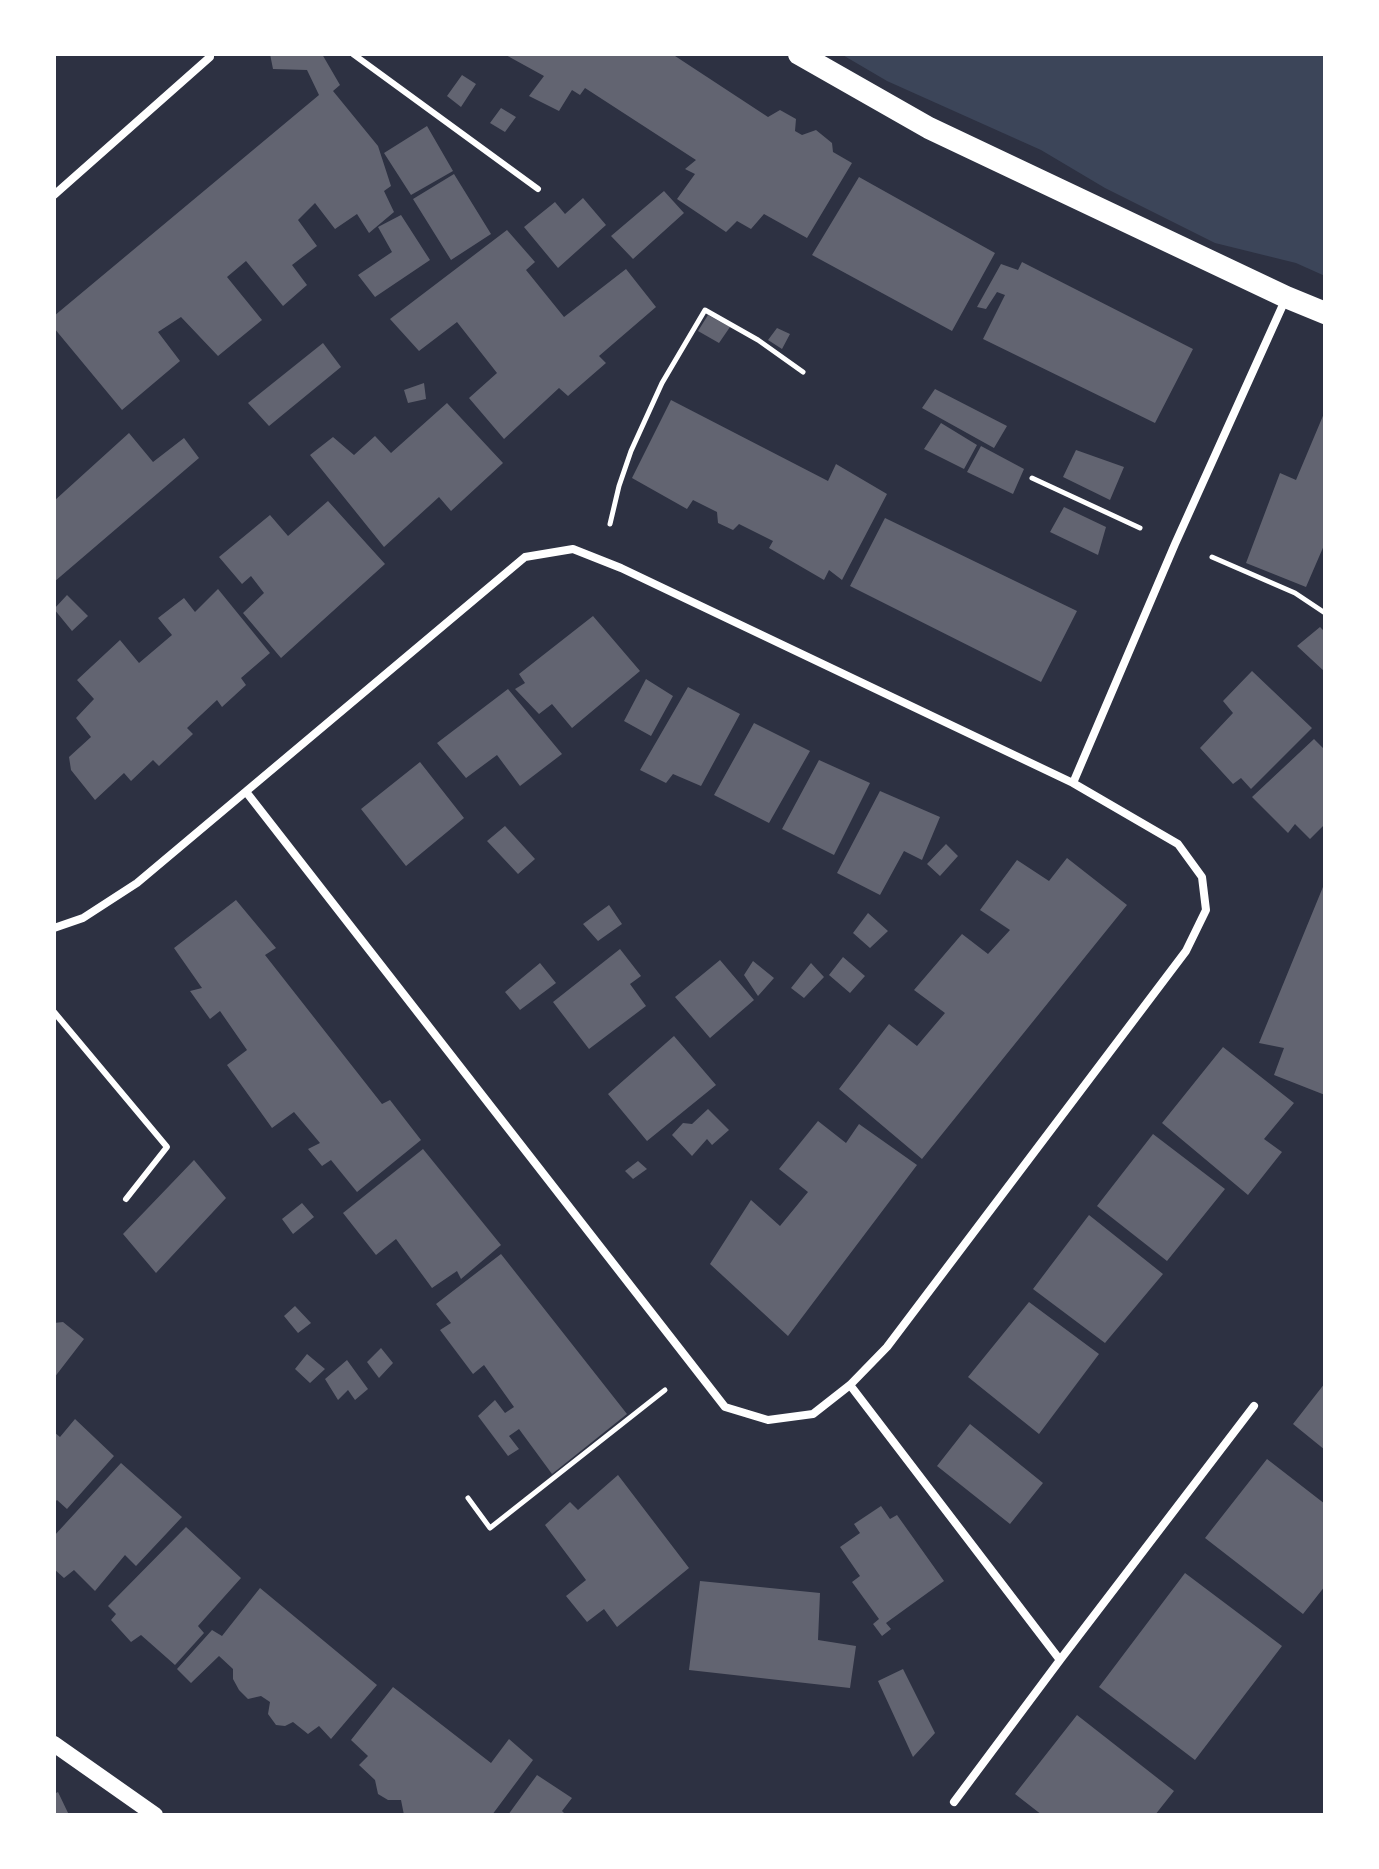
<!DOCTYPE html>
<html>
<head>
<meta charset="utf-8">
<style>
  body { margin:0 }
  #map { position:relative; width:1379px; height:1869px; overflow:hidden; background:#2d3142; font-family:Raleway,sans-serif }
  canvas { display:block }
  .frame { position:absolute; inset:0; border:56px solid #fff; pointer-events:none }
</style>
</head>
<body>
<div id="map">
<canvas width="1379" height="1869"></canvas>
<div class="frame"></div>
</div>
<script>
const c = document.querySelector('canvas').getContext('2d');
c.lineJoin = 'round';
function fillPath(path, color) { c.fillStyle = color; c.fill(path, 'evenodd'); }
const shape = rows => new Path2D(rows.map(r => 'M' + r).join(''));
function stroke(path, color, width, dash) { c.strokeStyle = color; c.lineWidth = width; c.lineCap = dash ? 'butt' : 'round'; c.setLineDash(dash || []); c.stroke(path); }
const green = shape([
  [841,54,1325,54,1325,276,1296,263,1215,243,1105,188,1041,150,887,81]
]);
const building = shape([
  [270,54,322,54,340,85,333,91,378,146,391,186,384,191,394,212,369,233,357,214,335,229,315,203,298,220,317,246,292,265,307,285,283,306,246,261,227,277,262,320,218,356,181,317,158,332,180,361,122,410,54,328,54,316,319,95,307,70,273,69],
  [504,54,672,54,768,117,780,110,796,119,795,131,802,135,816,130,832,143,833,152,852,163,807,238,764,214,751,229,737,221,726,232,677,199,695,174,685,169,696,160,585,88,580,95,572,90,559,111,529,96,544,76],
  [462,75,476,84,461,107,447,96],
  [501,108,516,117,505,132,490,123],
  [427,126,453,171,411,195,384,153],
  [454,174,491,234,451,260,413,199],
  [859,177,995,253,952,331,812,255],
  [664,191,684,213,633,259,611,236],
  [583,198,606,225,558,268,524,227,555,202,565,214],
  [401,215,430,260,375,297,358,275,392,252,378,227],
  [507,230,535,262,526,270,564,317,626,269,656,307,599,356,606,363,568,396,559,388,504,439,469,398,497,373,457,322,419,351,390,319],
  [1022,262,1193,349,1155,423,983,339,1005,295,997,292,986,309,977,307,1001,264,1018,270],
  [708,315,730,327,719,343,698,331],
  [777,328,790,334,782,349,768,340],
  [323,343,341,367,269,426,248,403],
  [424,383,426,399,408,403,404,390],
  [935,389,1007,426,994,448,922,408],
  [671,400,828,481,836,464,887,494,842,580,829,570,824,580,769,548,773,541,739,524,733,530,718,523,717,512,693,500,687,509,632,478],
  [447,403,503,463,451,511,439,497,384,547,310,455,333,437,354,455,375,436,391,453],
  [1325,411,1325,543,1306,587,1246,563,1280,473,1296,480],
  [941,423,977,445,964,469,924,449],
  [129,433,153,462,184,438,199,458,54,582,54,501],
  [981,446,1024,469,1013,494,967,472],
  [1076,450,1124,467,1110,500,1063,477],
  [328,501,385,564,281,658,243,613,264,593,251,576,242,584,219,557,270,515,288,536],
  [1064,507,1106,527,1098,555,1050,532],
  [885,518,1077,611,1041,682,850,586],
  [218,589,270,653,241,678,246,685,222,707,217,700,187,728,193,734,159,766,153,760,131,781,124,773,95,800,71,770,69,757,91,737,76,718,94,699,77,680,120,640,139,663,172,635,158,618,184,598,195,612],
  [67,595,88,616,72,631,54,609],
  [593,616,640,671,572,728,552,704,539,714,515,689,525,683,519,674],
  [1320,627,1325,632,1325,672,1297,646],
  [1252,671,1312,728,1251,789,1241,778,1233,784,1200,748,1233,713,1223,701],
  [646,679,673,696,651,736,624,721],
  [688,687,740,714,701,786,673,774,666,783,640,770],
  [508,689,562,754,520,786,497,755,466,778,437,743],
  [754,723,810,751,769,823,714,795],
  [1314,739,1325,750,1325,824,1310,839,1295,824,1288,833,1252,797],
  [819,760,870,783,834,855,782,829],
  [420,762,464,818,406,866,361,809],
  [880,791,940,817,922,860,904,851,880,895,837,873],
  [505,826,535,859,518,874,487,841],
  [946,844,958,856,940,876,927,864],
  [1067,858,1127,905,922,1159,839,1089,889,1024,917,1046,945,1013,914,990,962,934,988,954,1010,930,980,910,1017,860,1049,881],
  [1325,882,1325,1095,1274,1075,1284,1048,1259,1043],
  [236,900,276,948,265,955,382,1104,390,1100,421,1140,357,1192,331,1160,322,1166,308,1149,320,1143,294,1112,272,1128,227,1065,247,1050,220,1011,210,1019,190,991,202,988,174,948],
  [609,905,622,924,598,941,583,924],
  [868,913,888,931,870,948,853,933],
  [620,949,641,976,630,984,646,1006,589,1049,553,1002],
  [843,957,865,976,850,993,829,975],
  [720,960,754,1000,710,1038,675,997],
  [753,961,774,978,758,996,744,975],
  [540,963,556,983,520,1010,505,992],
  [811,963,824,977,804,998,791,988],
  [674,1036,716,1085,647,1141,608,1094],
  [1223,1047,1294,1103,1264,1139,1282,1152,1248,1195,1162,1123],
  [708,1109,729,1130,712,1145,707,1139,692,1156,672,1135,683,1123,692,1124],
  [818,1121,846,1143,859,1124,917,1165,788,1336,710,1264,751,1200,780,1226,808,1192,779,1169],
  [1153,1134,1225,1189,1167,1261,1097,1206],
  [423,1149,501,1245,461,1279,457,1271,432,1288,396,1239,376,1255,343,1213],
  [194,1160,226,1198,156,1273,123,1234],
  [638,1161,647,1169,633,1179,625,1171],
  [302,1203,314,1217,293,1234,282,1219],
  [1089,1215,1163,1274,1105,1343,1033,1289],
  [501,1254,627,1414,552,1474,519,1429,509,1436,519,1449,508,1456,478,1416,495,1400,505,1413,514,1407,484,1365,473,1374,440,1330,451,1323,436,1304],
  [1029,1302,1099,1354,1039,1434,968,1377],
  [295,1306,311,1323,298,1333,284,1316],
  [63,1322,84,1339,54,1378,54,1323],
  [381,1348,393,1363,379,1378,367,1362],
  [307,1354,325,1369,310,1383,295,1369],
  [347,1360,368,1389,355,1400,348,1390,338,1400,325,1379],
  [1325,1383,1325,1450,1293,1424],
  [75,1419,114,1456,67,1509,57,1500,54,1503,54,1432,60,1437],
  [970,1424,1043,1483,1010,1524,937,1466],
  [1267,1459,1325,1504,1325,1586,1303,1614,1205,1538],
  [121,1463,182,1517,136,1566,125,1555,95,1591,74,1570,64,1578,54,1569,54,1536],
  [618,1475,689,1568,617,1627,604,1609,587,1622,566,1596,586,1580,545,1525,570,1502,578,1510],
  [881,1506,890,1519,897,1515,944,1581,886,1623,891,1629,882,1636,873,1624,879,1619,852,1582,860,1576,840,1547,860,1533,854,1524],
  [186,1527,241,1578,198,1626,204,1633,175,1665,141,1635,131,1642,111,1620,116,1614,108,1606],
  [1185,1573,1282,1646,1195,1760,1099,1687],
  [700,1581,820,1593,818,1640,856,1646,850,1688,689,1670],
  [260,1588,377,1685,331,1739,319,1726,308,1734,293,1722,285,1726,276,1725,268,1714,270,1702,261,1696,248,1699,239,1690,233,1679,233,1669,219,1656,191,1683,177,1669,212,1630,222,1636],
  [903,1669,935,1733,913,1757,878,1681],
  [393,1687,491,1763,509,1739,533,1760,492,1815,404,1815,401,1800,388,1800,378,1794,375,1780,359,1765,368,1756,351,1740],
  [1077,1715,1174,1791,1155,1815,1042,1815,1015,1794],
  [537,1775,572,1798,562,1811,566,1815,508,1815],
  [58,1792,69,1815,54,1815,54,1794]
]);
const path = shape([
  [1032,478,1140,528],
  [610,524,619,486,631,451,662,383,705,310,758,340,803,372],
  [1212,557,1295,593,1325,613],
  [468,1498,490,1528,665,1390]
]);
const service = shape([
  [353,54,538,189],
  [54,1012,167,1147,126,1199]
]);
const minor = shape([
  [54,195,210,57,210,54],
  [1073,783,1175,544,1286,298],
  [54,928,83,918,137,883,525,557,573,549,621,568,1073,783,1178,844,1202,877,1206,910,1186,951,887,1347,850,1385,813,1414,768,1420,725,1407,247,793],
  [850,1385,1060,1660,1254,1406],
  [954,1802,1060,1660]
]);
const secondary = shape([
  [54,1744,155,1815]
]);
const trunk = shape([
  [799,54,929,128,1286,297,1325,313]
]);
fillPath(green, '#3c4559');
fillPath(building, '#626471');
stroke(path, '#fff', 5);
stroke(service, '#fff', 6);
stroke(minor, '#fff', 8);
stroke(secondary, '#fff', 16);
stroke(trunk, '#fff', 22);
</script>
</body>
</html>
